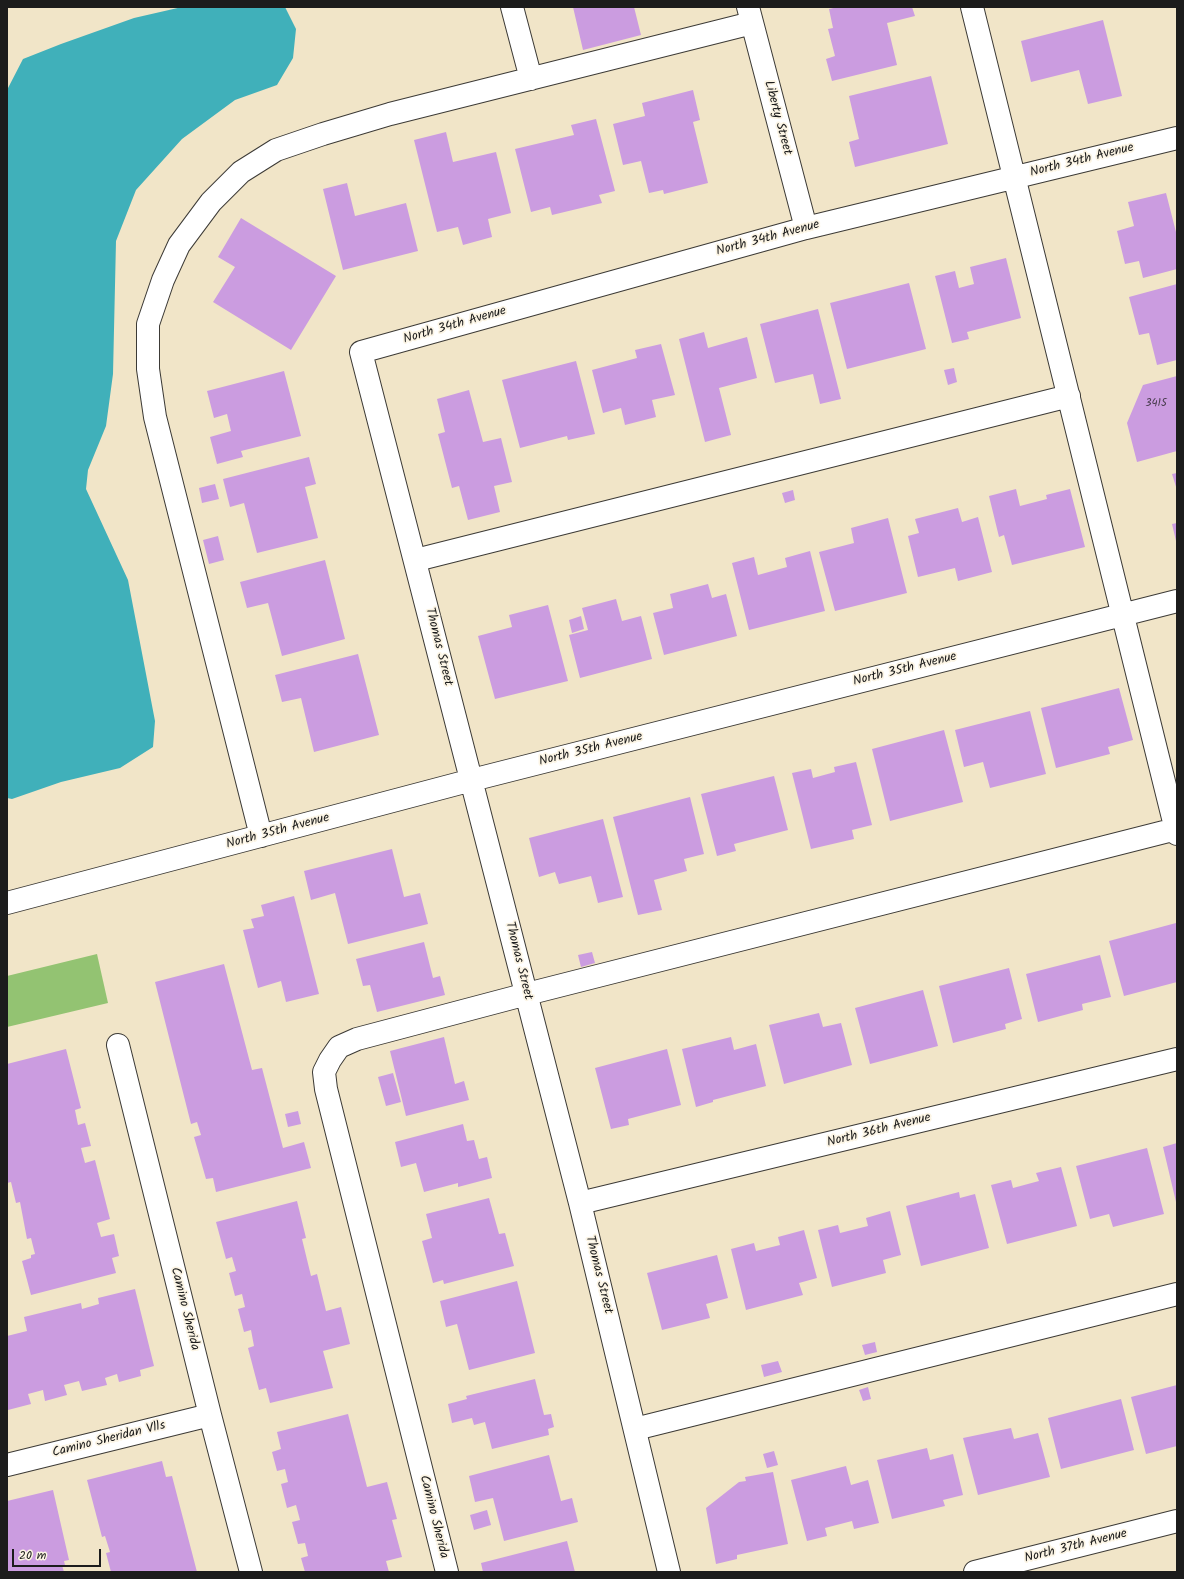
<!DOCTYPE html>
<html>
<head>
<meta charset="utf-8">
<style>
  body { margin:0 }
  #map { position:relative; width:1184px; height:1579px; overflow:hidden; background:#f1e5c8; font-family:Kalam,sans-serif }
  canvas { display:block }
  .frame { position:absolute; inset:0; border:8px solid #1c1c1c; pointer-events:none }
  .scale { position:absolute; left:12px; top:1549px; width:89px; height:18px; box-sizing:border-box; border:2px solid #1c1c1c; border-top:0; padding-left:5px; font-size:12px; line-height:14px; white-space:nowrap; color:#1c1c1c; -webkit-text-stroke:3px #fcf5e5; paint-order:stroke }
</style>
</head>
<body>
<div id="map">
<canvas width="1184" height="1579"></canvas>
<div class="frame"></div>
<div class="scale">20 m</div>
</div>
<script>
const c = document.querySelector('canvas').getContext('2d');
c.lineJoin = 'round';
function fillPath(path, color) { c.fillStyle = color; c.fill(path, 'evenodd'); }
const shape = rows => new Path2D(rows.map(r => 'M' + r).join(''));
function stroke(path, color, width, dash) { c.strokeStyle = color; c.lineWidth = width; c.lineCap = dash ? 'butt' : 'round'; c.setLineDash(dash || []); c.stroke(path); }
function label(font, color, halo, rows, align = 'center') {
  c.font = font + ' Kalam,sans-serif'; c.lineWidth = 3.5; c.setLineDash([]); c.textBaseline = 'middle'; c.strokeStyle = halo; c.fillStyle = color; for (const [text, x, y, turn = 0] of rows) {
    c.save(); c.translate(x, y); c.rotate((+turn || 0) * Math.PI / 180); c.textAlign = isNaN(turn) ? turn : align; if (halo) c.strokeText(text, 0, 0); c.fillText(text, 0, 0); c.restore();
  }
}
const green = shape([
  [97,954,108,1003,7,1027,7,976]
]);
const water = shape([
  [182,7,285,7,296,29,293,58,277,85,235,100,182,139,136,190,116,241,113,374,106,426,88,470,86,489,128,580,155,721,153,747,120,768,61,782,12,799,7,798,7,90,23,59,61,44,134,18]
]);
const building = shape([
  [573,7,634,7,641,35,583,50],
  [838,7,912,7,915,16,887,23,897,65,832,81,826,59,835,56,828,29,833,28,829,9],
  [1103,20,1122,96,1088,104,1079,70,1031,82,1021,41],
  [931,76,948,144,855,167,849,142,859,139,849,96],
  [693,90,700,120,693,122,708,183,664,194,663,190,649,193,641,161,623,165,613,124,645,116,642,103],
  [596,119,615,191,599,195,602,203,552,215,550,207,531,212,515,149,574,135,571,125],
  [446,132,453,162,496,152,511,213,488,219,492,237,463,245,458,227,437,232,414,140],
  [347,183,355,216,406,203,418,251,343,270,323,189],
  [1166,193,1177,236,1177,269,1143,278,1139,261,1125,264,1117,231,1134,226,1128,202],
  [241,218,336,276,291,350,213,302,235,267,218,257],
  [1006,258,1021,318,967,332,969,339,952,343,935,276,955,271,959,288,974,284,970,267],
  [909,283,926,349,847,369,830,303],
  [1177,284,1177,360,1157,365,1149,333,1139,335,1129,297],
  [818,309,841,399,820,404,813,374,775,383,760,324],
  [704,332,708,348,747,337,757,378,719,388,731,435,705,442,679,339],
  [661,344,675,395,652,400,656,417,625,425,621,408,603,413,592,370,637,358,635,350],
  [576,361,595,434,568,440,567,436,520,448,502,380],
  [954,368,957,382,948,385,944,370],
  [284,371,301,436,241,451,243,457,217,464,210,437,231,431,227,414,214,418,207,391],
  [1177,376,1177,451,1137,462,1127,423,1143,385],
  [469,390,483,442,501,438,512,482,494,486,500,512,468,520,459,486,452,488,438,434,445,432,437,399],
  [309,457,316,484,305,487,318,538,257,553,244,503,230,507,223,479],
  [1177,473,1177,490,1172,474],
  [215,484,219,499,202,503,199,488],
  [1016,489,1020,506,1047,499,1046,495,1070,489,1085,547,1012,565,1004,535,999,537,989,496],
  [793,490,795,500,785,503,782,493],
  [958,508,962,522,978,517,992,572,958,581,955,568,918,577,908,536,919,533,915,519],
  [888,518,907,593,835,611,819,552,854,543,851,528],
  [1177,523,1177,541,1176,541,1172,524],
  [218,536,224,560,209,564,203,540],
  [810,551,825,611,749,630,732,563,754,557,758,575,787,567,785,558],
  [325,560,345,639,282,656,268,603,247,608,240,582],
  [708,584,712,598,726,594,737,636,664,655,653,613,673,608,670,594],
  [616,599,622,621,641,616,652,659,580,678,569,635,588,630,582,608],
  [548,605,568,681,495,699,478,636,512,627,509,615],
  [581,616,584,629,572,633,569,620],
  [358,654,379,735,314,752,301,698,282,702,275,675],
  [1119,688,1133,740,1108,747,1110,754,1056,768,1041,708],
  [1030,711,1046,774,990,788,983,762,964,767,955,730],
  [944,730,963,802,890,821,872,749],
  [856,762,872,825,852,830,854,839,811,849,792,773,811,769,813,778,835,772,834,767],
  [774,776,788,830,734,844,736,851,717,856,701,794],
  [690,797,704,854,684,859,687,871,654,880,662,910,638,915,613,817],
  [603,819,623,897,598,903,591,876,559,884,555,872,539,877,529,838],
  [392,849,404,897,420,893,428,924,348,944,335,893,311,900,304,871],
  [294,896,319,994,286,1002,281,981,258,988,243,930,254,928,251,919,264,916,261,905],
  [1176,923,1177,982,1124,996,1109,941],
  [424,942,433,978,440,976,445,995,377,1012,370,985,363,986,356,959],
  [592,952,595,963,581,967,578,955],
  [1100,955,1111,997,1082,1004,1083,1010,1038,1022,1026,974],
  [224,964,252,1070,262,1068,283,1148,304,1142,311,1168,216,1192,213,1178,206,1179,194,1137,201,1135,197,1122,191,1124,155,982],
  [1009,968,1022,1019,1005,1024,1006,1029,953,1043,939,986],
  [923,990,938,1046,870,1064,855,1008],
  [819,1013,823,1027,841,1023,852,1065,784,1084,769,1025],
  [444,1037,455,1084,464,1081,469,1100,406,1116,390,1051],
  [731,1037,734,1050,756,1044,766,1086,713,1100,713,1102,696,1107,682,1049],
  [66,1049,81,1108,75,1110,78,1125,85,1123,91,1146,81,1148,85,1163,95,1160,110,1219,97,1223,101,1237,114,1234,119,1256,112,1258,116,1273,31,1295,22,1261,31,1258,31,1255,35,1254,31,1238,27,1239,20,1202,16,1203,11,1182,7,1183,7,1064],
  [667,1049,681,1105,628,1119,629,1125,611,1129,595,1068],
  [393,1073,401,1102,386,1106,378,1077],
  [298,1111,301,1124,288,1127,285,1114],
  [463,1124,467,1141,474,1140,479,1159,487,1157,492,1178,458,1187,458,1183,424,1192,416,1163,401,1167,395,1142],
  [1177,1143,1177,1202,1176,1202,1163,1147],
  [1147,1148,1164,1214,1113,1227,1109,1214,1090,1219,1076,1166],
  [1061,1167,1077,1226,1007,1244,991,1185,1011,1180,1013,1188,1039,1181,1036,1173],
  [959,1192,960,1198,975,1194,989,1248,921,1266,906,1206],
  [489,1198,499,1234,505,1233,514,1266,444,1284,443,1280,433,1283,422,1241,432,1238,426,1214],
  [297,1201,306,1238,302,1239,311,1276,317,1274,326,1311,341,1307,350,1344,323,1351,333,1388,270,1403,266,1388,259,1390,248,1348,254,1346,251,1330,244,1332,238,1309,245,1307,242,1294,235,1296,229,1273,236,1271,232,1257,226,1259,216,1222],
  [890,1211,901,1255,883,1260,886,1273,832,1287,818,1230,838,1225,840,1233,868,1226,866,1218],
  [804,1230,817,1278,799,1283,803,1295,746,1310,731,1249,754,1243,756,1251,780,1245,778,1237],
  [717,1255,728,1298,706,1304,710,1318,662,1330,647,1273],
  [517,1281,535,1353,469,1370,457,1324,446,1327,440,1301],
  [135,1289,154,1366,140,1370,141,1376,119,1382,117,1374,105,1378,107,1385,82,1391,79,1381,64,1385,67,1395,45,1401,43,1390,28,1394,31,1404,8,1410,7,1336,27,1331,24,1317,81,1303,82,1309,99,1304,98,1298],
  [875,1342,877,1352,865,1355,862,1345],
  [778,1361,782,1372,764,1377,761,1365],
  [535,1379,544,1415,551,1414,554,1427,548,1429,549,1435,492,1449,485,1422,474,1425,472,1418,452,1423,448,1404,467,1399,466,1396],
  [1177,1385,1177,1446,1146,1454,1131,1397],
  [868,1387,871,1399,863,1401,859,1390],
  [1121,1399,1134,1450,1061,1469,1048,1418],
  [348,1414,367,1487,387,1482,397,1519,392,1520,402,1557,386,1561,389,1572,305,1572,301,1558,308,1556,305,1543,298,1544,292,1522,300,1520,296,1505,287,1508,281,1484,288,1482,285,1469,277,1471,272,1452,281,1449,277,1432],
  [1011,1428,1014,1439,1038,1433,1050,1477,978,1495,963,1438],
  [927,1448,930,1460,953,1454,963,1495,943,1500,945,1506,892,1519,877,1460],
  [774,1451,778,1465,767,1468,763,1454],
  [549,1455,561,1501,572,1498,578,1522,504,1541,493,1498,475,1502,469,1476],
  [162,1461,166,1477,172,1476,197,1572,111,1572,106,1553,110,1552,105,1536,102,1537,87,1480],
  [846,1466,851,1485,868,1480,879,1523,854,1529,852,1521,825,1528,827,1536,807,1541,791,1480],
  [773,1472,788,1544,737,1555,737,1559,716,1564,706,1508,739,1482,746,1481,745,1477],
  [53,1490,69,1560,64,1561,65,1565,62,1565,64,1572,7,1572,7,1501],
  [487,1510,491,1525,474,1530,470,1515],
  [567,1541,575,1572,483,1572,481,1563]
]);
const minor = shape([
  [512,7,531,79],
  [748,7,806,228],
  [972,7,1177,834],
  [416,560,1069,396],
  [261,836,155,417,148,369,148,324,163,280,179,245,211,202,241,172,276,150,323,134,390,114,752,23],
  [7,903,472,780,1177,601],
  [118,1045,210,1415,251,1572],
  [580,1203,1177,1059],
  [635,1429,1177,1294],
  [7,1465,210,1415],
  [447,1572,326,1089,324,1072,330,1060,339,1047,357,1039,527,994,1176,829],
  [669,1572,580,1203,361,352,806,228,1177,138],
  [975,1572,1177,1521]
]);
const numberNames = [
  ["3415",1156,404]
];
const streetNames = [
  ["Liberty Street",777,118,75],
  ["North 34th Avenue",1082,161,-14],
  ["North 34th Avenue",768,239,-15],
  ["North 34th Avenue",455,326,-16],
  ["Thomas Street",438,647,76],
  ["North 35th Avenue",905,670,-14],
  ["North 35th Avenue",591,750,-14],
  ["North 35th Avenue",278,832,-15],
  ["Thomas Street",518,961,76],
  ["North 36th Avenue",879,1131,-14],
  ["Thomas Street",598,1275,76],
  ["Camino Sherida",184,1309,76],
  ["Camino Sheridan Vlls",109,1440,-14],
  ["Camino Sherida",433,1517,76],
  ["North 37th Avenue",1076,1547,-14]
];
fillPath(green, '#93c372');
fillPath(water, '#40b0ba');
fillPath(building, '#cb9ce0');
stroke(minor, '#3c3a36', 24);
stroke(minor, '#fff', 22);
label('11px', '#483c4d', null, numberNames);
label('13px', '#1c1c1c', '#fcf5e5', streetNames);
</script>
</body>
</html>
